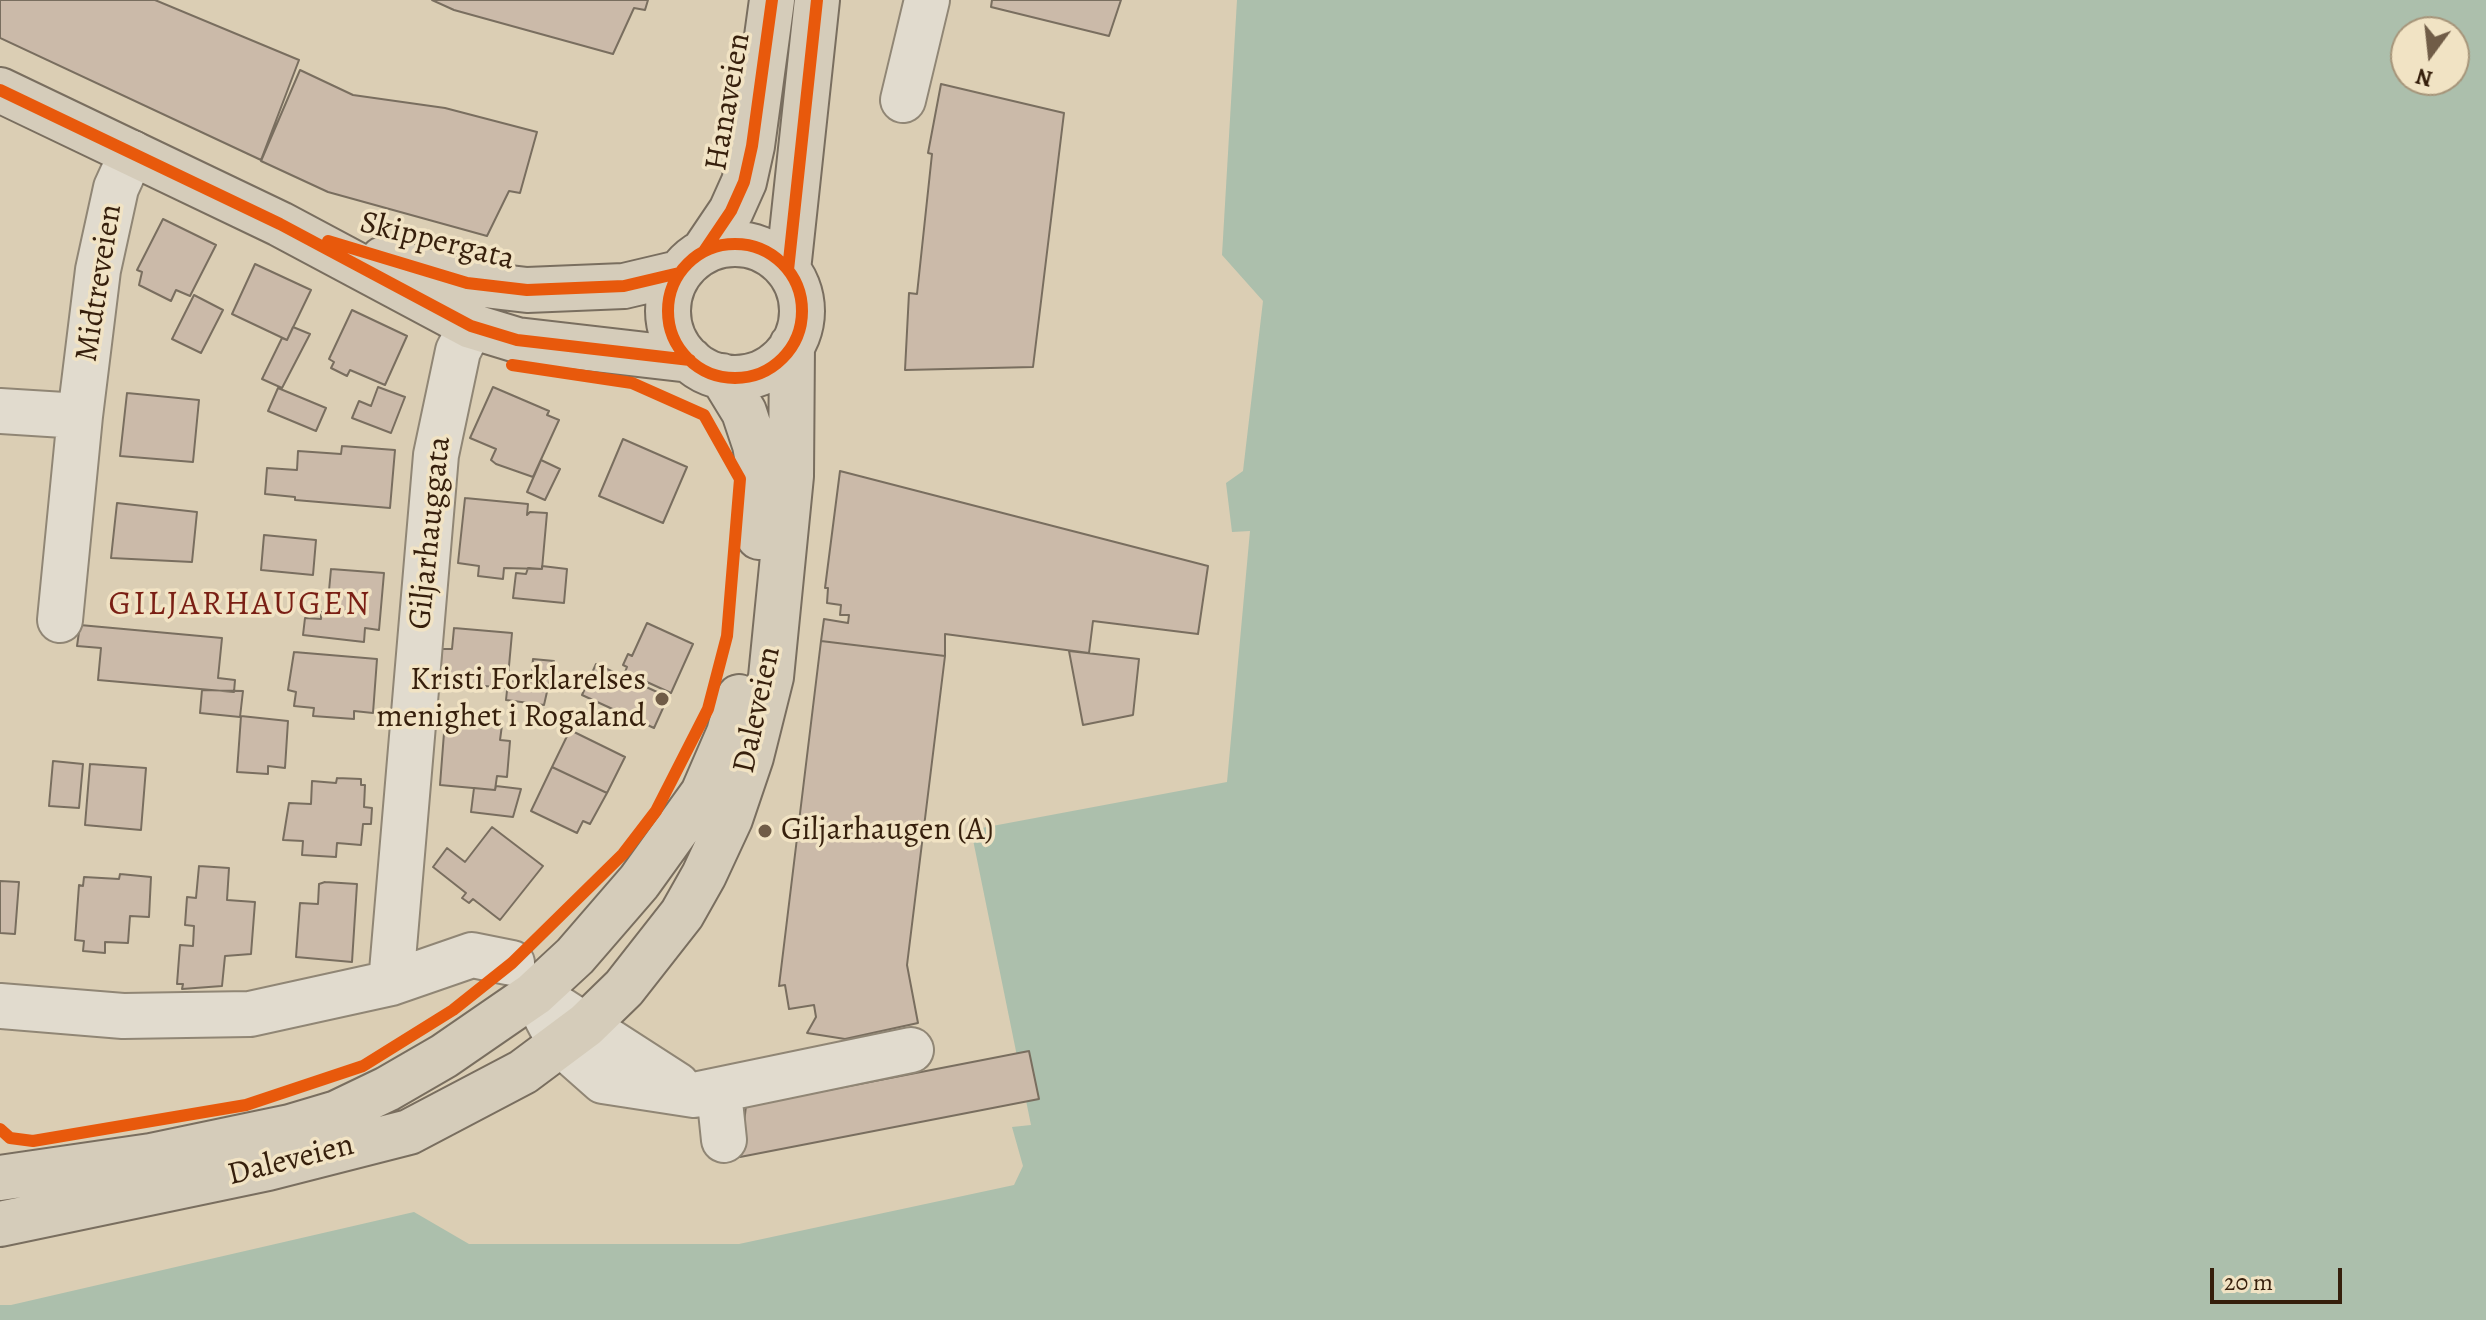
<!DOCTYPE html>
<html>
<head>
<meta charset="utf-8">
<style>
  body { margin:0 }
  #map { position:relative; width:2486px; height:1320px; overflow:hidden; background:#dbceb4; font-family:Alegreya,serif }
  canvas { display:block }
  .north { position:absolute; left:2390px; top:16px; width:80px; height:80px; box-sizing:border-box; background:#f1e3c4; border:2px solid #a6957a; border-radius:50%; rotate:195deg; font-size:22px; font-weight:700; line-height:32px; text-align:center; color:#361f0c }
  .north::after { content:''; display:block; margin:auto; width:28px; height:36px; background:#705c47; clip-path:polygon(50% 0,100% 100%,50% 72%,0 100%) }
  .scale { position:absolute; left:2210px; top:1268px; width:132px; height:36px; box-sizing:border-box; border:4px solid #361f0c; border-top:0; padding-left:10px; font-size:24px; line-height:28px; white-space:nowrap; color:#361f0c; -webkit-text-stroke:6px #f1e3c4; paint-order:stroke }
</style>
</head>
<body>
<div id="map">
<canvas width="2486" height="1320"></canvas>
<div class="north">N</div>
<div class="scale">20 m</div>
</div>
<script>
const c = document.querySelector('canvas').getContext('2d');
c.lineJoin = 'round';
function fillPath(path, color) { c.fillStyle = color; c.fill(path, 'evenodd'); }
const shape = rows => new Path2D(rows.map(r => 'M' + r).join(''));
function stroke(path, color, width, dash) { c.strokeStyle = color; c.lineWidth = width; c.lineCap = dash ? 'butt' : 'round'; c.setLineDash(dash || []); c.stroke(path); }
function label(font, color, halo, rows, align = 'center') {
  c.font = font + ' Alegreya,serif'; c.lineWidth = 7; c.setLineDash([]); c.textBaseline = 'middle'; c.strokeStyle = halo; c.fillStyle = color; for (const [text, x, y, turn = 0] of rows) {
    c.save(); c.translate(x, y); c.rotate((+turn || 0) * Math.PI / 180); c.textAlign = isNaN(turn) ? turn : align; if (halo) c.strokeText(text, 0, 0); c.fillText(text, 0, 0); c.restore();
  }
}
const water = shape([
  [1237,0,2486,0,2486,1320,0,1320,0,1305,11,1305,414,1212,469,1244,739,1244,1014,1185,1023,1166,1012,1127,1031,1125,971,830,1227,782,1250,531,1232,532,1226,483,1243,471,1263,301,1222,255],
  [2406,32,2454,32,2454,80,2406,80]
]);
const building = shape([
  [0,0,155,0,299,60,261,160,0,38,0,0],
  [432,0,648,0,645,10,634,8,613,54,454,10,432,0],
  [992,0,1121,0,1109,36,991,7,992,0],
  [300,70,353,95,445,108,537,132,520,193,509,191,487,236,328,192,261,161,300,70],
  [941,84,1064,113,1033,367,905,370,909,293,917,294,932,154,928,153,941,84],
  [163,219,216,245,190,296,176,290,171,301,139,285,142,272,137,270,163,219],
  [255,264,311,290,287,340,232,314,255,264],
  [194,295,223,310,201,353,172,339,194,295],
  [352,310,407,336,385,385,350,370,347,376,331,368,334,362,329,359,352,310],
  [293,327,310,334,282,388,262,379,282,338,287,340,293,327],
  [378,387,405,397,391,433,352,418,359,401,371,406,378,387],
  [493,387,549,411,547,415,559,420,533,477,496,464,491,460,496,449,470,438,493,387],
  [278,388,326,408,316,431,268,411,278,388],
  [127,393,199,400,193,462,120,456,127,393],
  [623,439,687,467,663,523,599,496,623,439],
  [342,446,395,450,390,508,295,500,295,497,265,494,267,468,297,470,298,451,341,454,342,446],
  [541,460,560,469,545,500,527,492,541,460],
  [840,471,1208,566,1198,634,1093,621,1089,653,945,634,945,656,821,641,824,619,848,623,849,615,840,615,841,605,827,603,828,588,825,588,840,471],
  [465,498,528,504,527,515,530,512,547,513,542,569,504,568,503,579,478,576,479,566,458,563,465,498],
  [117,503,197,512,192,562,111,558,117,503],
  [264,535,316,540,313,575,261,570,264,535],
  [542,566,567,569,564,603,513,598,516,573,526,574,528,568,542,569,542,566],
  [331,569,384,573,379,630,365,628,364,642,303,635,305,618,321,619,321,612,327,612,331,569],
  [647,623,693,644,671,693,625,672,627,667,623,665,628,654,632,656,647,623],
  [80,625,222,638,218,678,235,680,234,692,98,680,101,648,77,646,80,625],
  [454,628,512,633,507,688,450,683,451,674,440,673,442,649,452,649,454,628],
  [821,641,945,656,907,965,918,1023,845,1039,807,1033,816,1017,814,1005,789,1009,785,985,779,986,821,641],
  [1069,651,1139,659,1133,715,1083,725,1069,651],
  [294,652,377,659,373,713,354,711,354,719,313,716,314,708,294,706,296,692,288,690,294,652],
  [533,659,554,661,544,705,506,700,508,681,531,682,533,659],
  [596,664,668,697,654,728,582,695,596,664],
  [202,690,243,691,240,717,200,713,202,690],
  [241,716,288,721,285,768,268,766,268,774,237,772,241,716],
  [445,720,502,725,500,740,510,741,507,777,497,776,495,790,440,785,445,720],
  [570,730,625,757,607,793,552,767,570,730],
  [53,761,83,764,79,808,49,806,53,761],
  [90,764,146,768,141,830,85,825,90,764],
  [552,767,607,793,590,824,583,821,577,833,531,811,552,767],
  [337,778,361,779,361,785,365,785,364,807,372,808,371,824,363,824,361,845,337,843,336,857,302,855,303,841,283,840,289,803,311,804,312,781,336,783,337,778],
  [496,786,521,789,513,817,471,812,474,788,495,790,496,786],
  [492,827,543,866,500,920,473,899,469,903,462,898,466,893,433,867,447,848,465,862,492,827],
  [199,866,229,868,227,900,255,902,251,954,225,956,222,986,182,989,183,984,177,984,180,945,193,946,194,926,185,925,187,897,196,898,199,866],
  [120,874,151,877,149,917,130,916,128,943,105,942,105,953,83,951,84,941,75,940,79,885,83,886,84,877,119,879,120,874],
  [0,881,19,882,15,934,0,933,0,881],
  [325,882,357,884,352,962,296,957,300,903,318,904,319,884,325,882],
  [1029,1051,1039,1099,740,1157,746,1106,1029,1051]
]);
const minor = shape([
  [903,100,927,0],
  [0,411,80,416,98,270,116,188,132,153],
  [60,620,80,416],
  [391,983,436,455,458,351,471,326],
  [534,994,560,1043,603,1081,694,1095,911,1050],
  [553,1005,677,1085],
  [0,1006,123,1016,250,1014,391,983,472,955,512,963],
  [719,1092,724,1140]
]);
const major = shape([
  [0,90,280,224,471,326,517,340,690,360],
  '668 311a67 67 0 1 1 134 0a67 67 0 1 1-134 0Z',
  [704,251,731,211,744,182,752,146,772,0],
  [383,259,467,283,527,290,624,286,679,273],
  [788,270,817,0],
  [722,376,744,412,755,445,761,478,759,537],
  [0,1178,151,1156,290,1127,337,1113,387,1089,444,1056,534,994,575,956,639,882,703,793,729,733,739,697],
  [0,1224,268,1168,409,1132,523,1072,586,1025,624,988,682,914,704,875,730,819,751,757,771,677,791,476,792,345]
]);
const cycleway = shape([
  [0,90,280,224,471,326,517,340,690,360],
  [328,241,467,283,527,290,624,286,679,273],
  '668 311a67 67 0 1 1 134 0a67 67 0 1 1-134 0Z',
  [704,251,731,211,744,182,752,146,772,0],
  [788,270,817,0],
  [0,1129,10,1138,33,1141,246,1105,363,1066,453,1010,512,963,623,854,656,811,708,709,727,636,740,479,704,415,632,383,512,365]
]);
const markers = [
  [662,699,8,"#705c47"],
  [765,831,8,"#705c47"]
];
const streetNames = [
  ["Hanaveien",729,102,-80],
  ["Skippergata",437,242,14],
  ["Midtreveien",100,283,-81],
  ["Giljarhauggata",431,533,-84],
  ["Daleveien",758,710,-78],
  ["Daleveien",291,1161,-14]
];
const poiNames = [
  ["Kristi Forklarelses",646,681],
  ["menighet i Rogaland",646,718],
  ["Giljarhaugen (A)",781,831,"left"]
];
const neighbourhoodNames = [
  ["GILJARHAUGEN",240,606]
];
fillPath(water, '#acbfac');
fillPath(building, '#cbbaa9');
stroke(building, '#796e5f', 2);
stroke(minor, '#908675', 48);
stroke(major, '#796e5f', 48);
stroke(minor, '#e1dbce', 44);
stroke(major, '#d5ccba', 44);
stroke(cycleway, '#e8590c', 12);
for (const [x, y, r, color] of markers) { const dot = new Path2D(); dot.arc(x, y, r, 0, 2 * Math.PI); c.fillStyle = color; c.fill(dot); stroke(dot, '#f1e3c4', 3); }
label('32px', '#361f0c', '#f1e3c4', streetNames);
label('32px', '#361f0c', '#f1e3c4', poiNames, 'right');
c.letterSpacing = '2px';
label('34px', '#7a1f14', '#f1e3c4', neighbourhoodNames);
c.letterSpacing = '0px';
</script>
</body>
</html>
